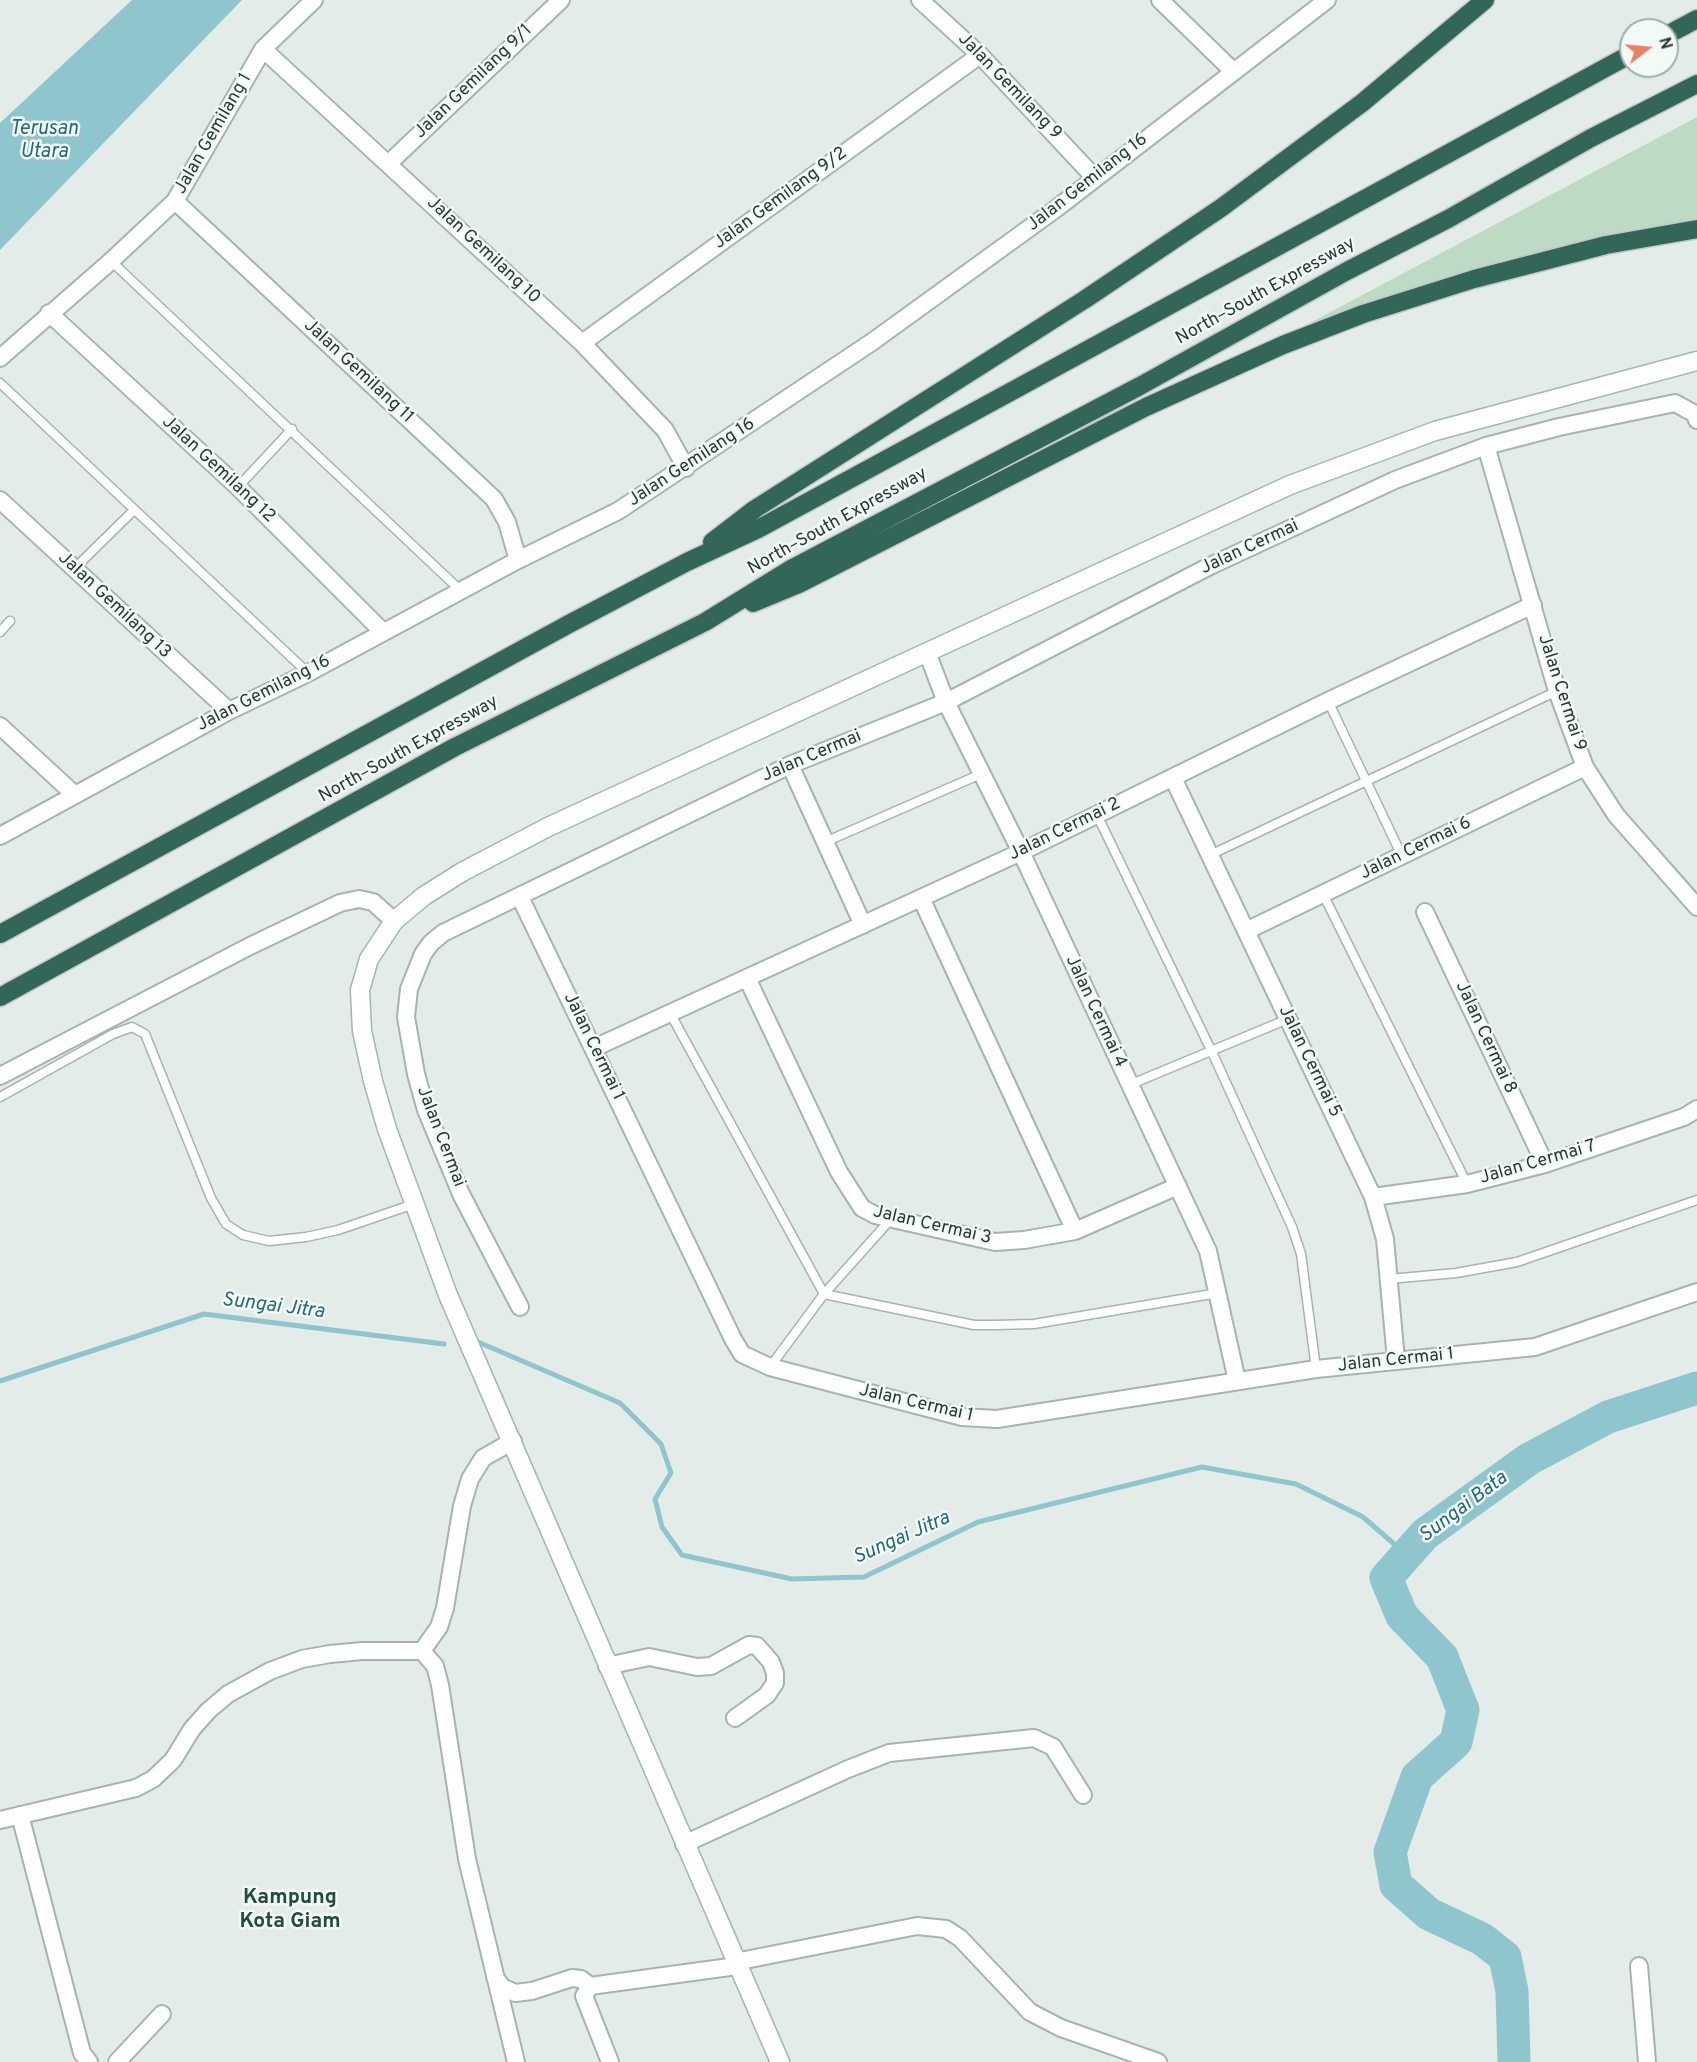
<!DOCTYPE html>
<html>
<head>
<meta charset="utf-8">
<style>
  body { margin:0 }
  #map { position:relative; width:1697px; height:2062px; overflow:hidden; background:#e3ece8; font-family:Overpass,sans-serif }
  canvas { display:block }
  .north { position:absolute; left:1619px; top:18px; width:60px; height:60px; box-sizing:border-box; background:#f3f9f6; border:2px solid #a0ada9; border-radius:50%; rotate:74deg; font-size:16px; font-weight:700; line-height:24px; text-align:center; color:#243c35 }
  .north::after { content:''; display:block; margin:auto; width:21px; height:27px; background:#e98064; clip-path:polygon(50% 0,100% 100%,50% 72%,0 100%) }
</style>
</head>
<body>
<div id="map">
<canvas width="1697" height="2062"></canvas>
<div class="north">N</div>
</div>
<script>
const c = document.querySelector('canvas').getContext('2d');
c.lineJoin = 'round';
function fillPath(path, color) { c.fillStyle = color; c.fill(path, 'evenodd'); }
const shape = rows => new Path2D(rows.map(r => 'M' + r).join(''));
function stroke(path, color, width, dash) { c.strokeStyle = color; c.lineWidth = width; c.lineCap = dash ? 'butt' : 'round'; c.setLineDash(dash || []); c.stroke(path); }
function label(font, color, halo, rows, align = 'center') {
  c.font = font + ' Overpass,sans-serif'; c.lineWidth = 5; c.setLineDash([]); c.textBaseline = 'middle'; c.strokeStyle = halo; c.fillStyle = color; for (const [text, x, y, turn = 0] of rows) {
    c.save(); c.translate(x, y); c.rotate((+turn || 0) * Math.PI / 180); c.textAlign = isNaN(turn) ? turn : align; if (halo) c.strokeText(text, 0, 0); c.fillText(text, 0, 0); c.restore();
  }
}
const green = shape([
  [1697,117,1697,225,1276,341]
]);
const water = shape([
  [132,0,242,0,0,250,0,123]
]);
const stream = shape([
  [478,1342,620,1403,661,1444,671,1473,655,1499,662,1527,682,1555,792,1579,864,1577,978,1522,1202,1467,1296,1484,1363,1517,1407,1555],
  [0,1381,204,1314,444,1344]
]);
const river = shape([
  [1514,2062,1512,1991,1505,1957,1482,1939,1429,1914,1396,1885,1390,1852,1417,1777,1456,1742,1463,1710,1442,1657,1402,1616,1386,1578,1425,1534,1529,1459,1608,1417,1697,1388]
]);
const lane = shape([
  [111,261,460,590],
  [0,383,308,673],
  [238,487,292,429],
  [74,569,133,511],
  [0,632,10,621],
  [1328,701,1402,856],
  [1097,815,1212,1052,1292,1227,1301,1254,1316,1369],
  [825,842,981,774],
  [1210,855,1557,691],
  [1323,894,1467,1184],
  [670,1013,824,1294,974,1325,995,1325,1034,1324,1218,1293],
  [1129,1085,1288,1019],
  [0,1097,113,1034,132,1027,145,1034,211,1198,226,1224,243,1235,269,1241,306,1237,338,1230,414,1204],
  [1389,1279,1456,1273,1517,1262,1697,1200],
  [770,1367,824,1294,891,1219]
]);
const street = shape([
  [920,0,980,55,1094,177],
  [1160,0,1234,72],
  [263,49,582,343,665,430,686,468],
  [388,164,561,0],
  [175,201,494,499,507,522,518,560],
  [49,313,238,487,382,631],
  [582,343,980,55],
  [0,358,111,261,175,201,263,49,314,0],
  [1486,446,1557,691,1585,767,1616,815,1697,907],
  [0,500,229,711],
  [927,652,946,702,1021,852,1208,1251,1237,1381],
  [0,726,75,795],
  [790,765,863,925],
  [1173,778,1373,1197,1385,1239,1396,1360],
  [0,836,229,711,308,673,518,560,618,511,872,342,1057,208,1327,0],
  [520,897,733,1339,742,1354,770,1367,962,1417,997,1419,1316,1369,1535,1347,1697,1292],
  [921,898,1075,1231],
  [1425,912,1545,1164],
  [1246,931,1585,767],
  [747,978,839,1172,862,1208,875,1215,995,1242,1024,1240,1075,1231,1178,1186],
  [594,1048,1021,852,1328,701,1533,605],
  [0,1076,250,946,340,903,359,899,373,902,394,921],
  [1373,1197,1467,1184,1545,1164,1684,1117,1697,1109],
  [520,1307,461,1194,426,1110,416,1074,406,1017,409,989,423,954,431,943,443,933,790,765,946,702,1210,566,1395,480,1486,446,1559,427,1675,403,1695,414,1697,420],
  [422,1651,435,1666,440,1685,467,1859,516,2062],
  [607,1666,649,1657,697,1667,711,1666,749,1645,757,1646,771,1662,775,1673,775,1683,767,1695,735,1718],
  [20,1815,82,2053,89,2062],
  [0,1820,136,1788,153,1779,173,1760,192,1729,208,1711,228,1694,270,1671,302,1659,330,1654,362,1651,422,1651,439,1627,445,1608,462,1506,470,1479,483,1458,513,1441],
  [684,1844,848,1769,889,1753,1034,1738,1053,1747,1083,1795],
  [735,1962,917,1926,946,1929,960,1938,1030,2012,1061,2028,1158,2062],
  [1639,1966,1647,2062],
  [495,1977,502,1987,515,1993,532,1991,572,1978,581,1979,590,1986],
  [117,2062,162,2014],
  [610,2062,584,1996,590,1986,737,1966]
]);
const secondary = shape([
  [780,2062,448,1295,387,1129,373,1081,362,1031,360,990,369,959,394,921,424,896,462,872,548,827,1290,485,1435,431,1697,361]
]);
const highway = shape([
  [1667,35,1697,19],
  [712,542,755,509,1084,300,1221,208,1362,103,1485,0],
  [753,603,799,584,1146,407,1283,345,1363,314,1474,279,1606,245,1697,229],
  [0,934,569,624,687,562,758,529,935,433,1631,54],
  [0,997,455,747,705,622,791,569,1140,386,1347,271,1448,219,1591,138,1697,84]
]);
const streetNames = [
  ["Jalan Gemilang 9/1",474,82,-44],
  ["Jalan Gemilang 9",1009,87,46],
  ["Jalan Gemilang 1",214,134,-60],
  ["Jalan Gemilang 16",1088,183,-38],
  ["Jalan Gemilang 9/2",781,199,-36],
  ["Jalan Gemilang 10",483,251,43],
  ["North–South Expressway",1266,292,-29],
  ["Jalan Gemilang 11",358,372,43],
  ["Jalan Gemilang 16",692,463,-33],
  ["Jalan Gemilang 12",218,470,43],
  ["North–South Expressway",838,522,-29],
  ["Jalan Cermai",1250,548,-25],
  ["Jalan Gemilang 13",114,606,43],
  ["Jalan Cermai 9",1561,693,72],
  ["Jalan Gemilang 16",264,694,-27],
  ["North–South Expressway",409,750,-29],
  ["Jalan Cermai",812,757,-23],
  ["Jalan Cermai 2",1065,830,-26],
  ["Jalan Cermai 6",1416,849,-26],
  ["Jalan Cermai 4",1095,1012,65],
  ["Jalan Cermai 8",1485,1038,65],
  ["Jalan Cermai 1",593,1047,64],
  ["Jalan Cermai 5",1309,1062,64],
  ["Jalan Cermai",440,1137,69],
  ["Jalan Cermai 7",1538,1163,-16],
  ["Jalan Cermai 3",932,1226,13],
  ["Jalan Cermai 1",1396,1361,-6],
  ["Jalan Cermai 1",916,1404,13]
];
const waterNames = [
  ["Terusan",44,130],
  ["Utara",44,153],
  ["Sungai Jitra",273,1307,7],
  ["Sungai Bata",1464,1508,-37],
  ["Sungai Jitra",902,1539,-24]
];
const quarterNames = [
  ["Kampung",290,1899],
  ["Kota Giam",290,1923]
];
fillPath(green, '#bddbc4');
fillPath(water, '#8fc6cd');
stroke(stream, '#8fc6cd', 5);
stroke(river, '#8fc6cd', 33);
stroke(lane, '#a6b4af', 11);
stroke(street, '#a6b4af', 20);
stroke(secondary, '#a2b7af', 21);
stroke(highway, '#c2c8c6', 21);
stroke(lane, '#fff', 8);
stroke(street, '#fff', 16);
stroke(secondary, '#fff', 18);
stroke(highway, '#326659', 18);
label('18px', '#243c35', '#f3f9f6', streetNames);
label('italic 20px', '#226974', '#f3f9f6', waterNames);
label('bold 21px', '#214d41', '#f3f9f6', quarterNames);
</script>
</body>
</html>
